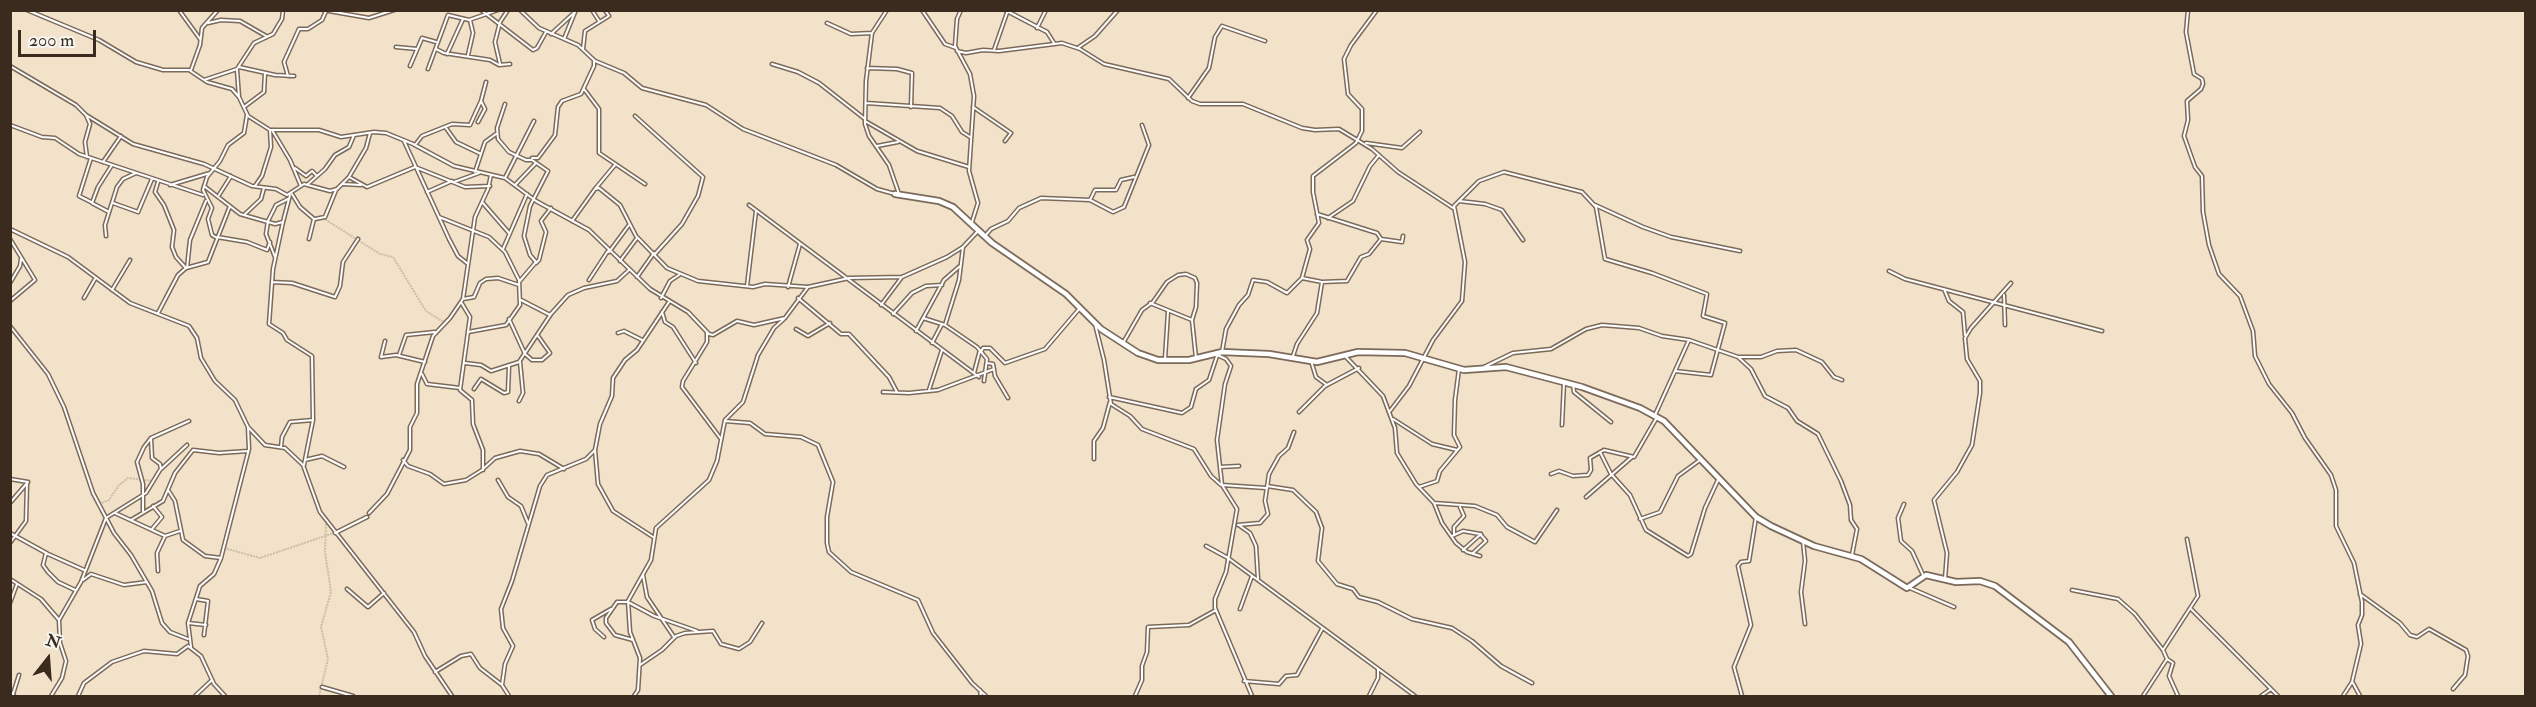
<!DOCTYPE html>
<html>
<head>
<meta charset="utf-8">
<style>
  body { margin:0 }
  #map { position:relative; width:2536px; height:707px; overflow:hidden; background:#f2e2c9; font-family:"IM FELL Double Pica",serif }
  canvas { display:block }
  .frame { position:absolute; inset:0; border:12px solid #3b2a1e; pointer-events:none }
  .north { position:absolute; left:18px; top:629px; width:60px; height:60px; -webkit-text-stroke:4px #f6f6f2; paint-order:stroke; rotate:17deg; font-size:16px; font-weight:700; line-height:24px; text-align:center; color:#3b2a1e }
  .north::after { content:''; display:block; margin:auto; width:21px; height:27px; background:#3b2a1e; clip-path:polygon(50% 0,100% 100%,50% 72%,0 100%) }
  .scale { position:absolute; left:18px; top:30px; width:78px; height:27px; box-sizing:border-box; border:3px solid #3b2a1e; border-top:0; padding-left:8px; font-size:18px; line-height:21px; white-space:nowrap; color:#3b2a1e; -webkit-text-stroke:4px #f6f6f2; paint-order:stroke }
</style>
</head>
<body>
<div id="map">
<canvas width="2536" height="707"></canvas>
<div class="frame"></div>
<div class="north">N</div>
<div class="scale">200 m</div>
</div>
<script>
const c = document.querySelector('canvas').getContext('2d');
c.lineJoin = 'round';
const shape = rows => new Path2D(rows.map(r => 'M' + r).join(''));
function stroke(path, color, width, dash) { c.strokeStyle = color; c.lineWidth = width; c.lineCap = dash ? 'butt' : 'round'; c.setLineDash(dash || []); c.stroke(path); }
const streetTunnel = shape([
  [323,218,380,254,393,257,426,311,445,323],
  [99,504,109,500,119,485,128,478,153,481],
  [224,548,260,558,334,533],
  [319,696,328,659,321,627,331,592,325,552,326,521]
]);
const street = shape([
  [27,10,99,40,136,62,163,70,189,70,207,82,232,89,239,97,248,116,270,130,319,130,341,137,374,132,386,133,413,144,454,166,505,178,536,201,589,230,650,289,688,312,709,334,713,335,737,321,754,325,785,318,808,287],
  [179,10,200,39],
  [323,10,369,18,394,10],
  [481,10,533,50,537,48,546,32],
  [520,10,539,28,578,45,595,61,624,73,642,88,706,105,743,129,836,165,877,189,895,194],
  [592,10,599,21],
  [887,10,872,33,866,81,865,124,869,136,889,165,899,194],
  [922,10,945,44,956,48],
  [961,10,957,19,955,46,970,74,974,96,969,171,978,203,972,222],
  [1005,10,1047,32,1054,43],
  [2188,10,2186,32,2194,74,2202,79,2203,84,2201,89,2187,101,2188,120,2184,136,2195,167,2202,176,2203,212,2209,245,2219,274,2240,296,2253,331,2255,356,2269,384,2292,413,2305,438,2331,475,2336,490,2336,526,2354,563,2362,602,2362,615,2358,625,2361,644,2352,682,2343,696],
  [208,23,221,20,240,21,266,36],
  [827,23,851,34,872,33],
  [1037,28,1046,10],
  [551,34,576,11],
  [564,39,575,12],
  [396,47,417,49],
  [1079,47,1095,36,1118,10],
  [436,49,444,53,490,60,499,65,510,64],
  [583,49,585,31,609,16,605,10],
  [994,50,1008,10],
  [957,51,966,53,983,50,999,51,1062,43,1080,49,1104,64,1169,79,1192,101,1200,104,1243,104,1302,128,1315,130,1339,129,1372,149,1398,172,1453,208],
  [447,54,463,19],
  [468,55,473,33,470,20],
  [500,64,495,42,500,22,508,10],
  [772,64,798,72,819,83,865,119],
  [10,66,76,105,86,115,133,144,204,164,252,186,276,189,287,195,304,184,330,191,337,189,349,177,366,148,370,133],
  [410,66,422,38,436,42],
  [239,67,275,75,294,76],
  [867,68,897,69,912,73,911,107],
  [428,69,448,15,469,20,498,10],
  [191,70,200,45,202,28,218,10],
  [237,70,239,97],
  [288,76,284,62,299,29,308,29,322,20,326,11],
  [204,80,237,69,254,43,273,34,282,19,283,10],
  [584,89,599,109,599,153,645,184],
  [1188,98,1209,68,1215,37,1222,26,1265,41],
  [866,103,940,108,952,116,962,132,970,137],
  [505,104,497,128,498,139,509,152,526,160,532,160,548,171,530,206,524,236,530,255,536,262,519,282],
  [244,107,264,92,265,73],
  [973,107,1011,133,1005,141],
  [86,115,90,124,85,142,87,157],
  [635,116,703,177,698,196,682,224,655,254],
  [865,121,917,151,969,167],
  [478,122,485,109,481,101,486,82],
  [10,125,42,137,55,138,79,154,203,195],
  [446,128,456,142,481,154],
  [272,130,290,160,301,186],
  [404,141,449,239,458,256,468,264],
  [1366,143,1402,148,1420,132],
  [415,145,422,136,452,124,470,125,481,101],
  [877,146,898,142],
  [91,158,79,196,91,202],
  [532,158,538,158,555,135,558,107,562,101,581,94,594,66,594,60],
  [103,162,121,136],
  [295,168,306,176,312,171,316,175],
  [475,172,485,142,496,134],
  [349,177,367,187,415,167,465,187,490,186],
  [505,178,534,121],
  [158,182,155,192,164,205,174,230,172,247,176,257,185,267],
  [454,182,479,173],
  [308,184,325,169,335,155,349,147,354,135],
  [343,184,361,185],
  [170,185,210,173],
  [515,185,536,163],
  [204,186,240,214,275,224,283,222,290,195],
  [255,186,262,176,271,147,270,130],
  [595,189,615,165],
  [427,192,452,181],
  [292,194,300,207,314,219,309,239],
  [219,195,231,176],
  [1090,200,1095,190,1116,190,1121,180,1134,177],
  [1459,201,1485,204,1502,210,1523,240],
  [482,202,509,233],
  [113,203,138,212,152,179],
  [749,205,979,377],
  [1595,205,1643,227,1671,237,1740,251],
  [109,212,92,203,98,187,112,165],
  [1317,214,1377,233,1381,239,1402,242,1403,236],
  [244,215,261,199,264,188],
  [439,217,489,237,505,252,519,280,520,305,506,325,468,332],
  [1328,218,1353,201,1370,166,1379,155],
  [315,219,325,217,336,190],
  [572,221,595,189,599,188,620,205,636,236,667,268,698,281,753,287,765,284,808,287,849,278,902,277,947,257,963,247,979,230],
  [283,222,273,269,269,324,283,333,287,340,312,356,313,420,304,465],
  [10,229,68,257,130,303,189,326,197,338,201,358,215,381,235,400,248,427,265,445,285,448,303,465,320,512,414,632,425,656,452,696],
  [106,236,105,225,117,187,123,179,136,173],
  [985,236,991,229,1008,221,1019,208,1041,198,1090,200,1113,212,1124,207,1149,145,1142,125],
  [217,237,247,242,267,250,270,242],
  [217,238,212,235,208,219,212,208,203,190,207,177,220,161,228,145,244,133,247,115],
  [10,239,35,280,10,301],
  [503,249,527,194],
  [609,252,629,225],
  [275,257,266,234,268,221,276,205,288,199],
  [620,261,637,238],
  [536,263,539,260,546,232,541,221,551,208],
  [187,268,190,240,206,201],
  [1889,271,1905,279,2102,331],
  [637,277,654,253],
  [1302,278,1322,282,1347,281,1361,257,1369,254,1381,239],
  [589,280,608,251],
  [272,282,292,283,335,297,340,286,343,262,358,239],
  [10,283,20,266,21,259],
  [747,286,756,211],
  [788,287,800,244],
  [1944,289,1949,301,1963,312,1965,335],
  [112,290,130,260],
  [2004,295,2005,325],
  [84,298,95,279],
  [661,298,670,281,679,275],
  [798,298,841,334,849,334,889,377,897,392],
  [463,299,474,297,480,283,486,279,498,278,519,285],
  [521,300,550,315,568,295,584,288,617,281,629,270],
  [461,302,470,317,460,390,472,400,473,424,483,450,483,470],
  [1150,303,1192,320],
  [881,305,902,277],
  [662,312,665,322,673,327,696,363],
  [158,313,178,275,186,268,208,262,230,206],
  [893,314,912,293,926,286,942,285],
  [923,318,945,325,977,347,987,359,984,381],
  [509,319,525,354,532,360,542,360,550,353,538,336],
  [1095,324,1104,360,1111,404,1130,416,1142,429,1194,449,1211,476,1221,485],
  [945,325,959,280,963,247],
  [10,326,48,374,64,407,93,493,114,533,131,555,152,591,162,623,170,632,188,639],
  [796,329,808,336,830,323],
  [916,331,944,280,960,266],
  [618,333,624,331,642,340],
  [707,333,707,342,683,381,682,387,721,439],
  [385,341,381,357,396,355,425,362],
  [932,343,942,324],
  [1123,343,1142,310,1153,302,1167,282,1178,275,1186,274,1195,278,1197,283,1196,307,1192,320,1196,358],
  [981,352,983,348,990,348,1005,363,1045,349,1080,308],
  [1222,352,1226,329,1239,305,1248,295,1253,280,1267,282,1287,293,1302,278,1310,249,1307,240,1319,223,1313,192,1313,176,1356,143,1362,131,1362,109,1348,94,1344,59,1351,45,1377,10],
  [1215,354,1226,359,1231,366,1225,384,1217,440,1222,485,1237,509,1226,572,1215,599,1215,608,1252,696],
  [399,355,406,335,435,332],
  [1293,356,1297,344,1317,313,1322,282],
  [1346,357,1383,396,1395,428,1397,453,1416,484,1434,503,1442,523,1456,543,1467,552,1480,556],
  [1738,357,1761,357,1777,351,1796,350,1822,362,1834,377,1842,380],
  [1165,359,1168,312],
  [1311,361,1316,377,1327,385],
  [465,363,481,365,491,371,519,362,551,314],
  [987,363,993,364,995,376,1008,398],
  [1484,367,1513,353,1551,349,1586,329,1602,325,1639,328,1662,336,1689,340,1738,357,1751,369,1765,396,1788,408,1797,421,1818,434,1841,481,1850,505,1851,520,1857,529,1852,555],
  [974,373,980,350],
  [422,374,427,384,460,388],
  [1573,384,1574,392,1611,422],
  [474,389,481,379,504,393,508,392,509,366],
  [929,390,942,350],
  [883,392,909,393,938,390,994,369],
  [1109,397,1182,413,1191,407,1196,389,1209,380,1217,356],
  [519,401,523,393,520,362],
  [1390,411,1409,386,1433,340,1462,301,1465,262,1454,206,1479,181,1504,172,1582,192,1596,207,1605,259,1652,273,1707,294,1703,316,1725,323,1711,375,1675,371],
  [1299,412,1325,386,1359,368],
  [1655,415,1689,340],
  [1393,419,1432,444,1457,450],
  [725,421,750,423,765,434,801,437,818,445,833,482,827,517,827,543,829,552,851,572,918,600,933,633,972,683,986,696],
  [1562,425,1564,382],
  [151,438,152,458,160,464,161,469],
  [281,447,282,437,290,422,313,420],
  [1600,452,1611,474,1630,495,1646,530,1688,556,1691,554,1705,508,1718,480],
  [1094,459,1094,441,1103,428,1110,402],
  [305,460,322,456,344,467],
  [403,460,408,466,430,474,444,484,466,480,482,470,495,458,520,451,539,454,564,469],
  [1220,467,1239,466],
  [1551,474,1559,471,1573,476,1588,475,1591,470,1590,458,1604,450,1634,457,1656,419],
  [10,479,28,482,10,503],
  [498,480,508,497,521,506,528,523],
  [1222,485,1266,488],
  [1267,486,1293,490,1316,512,1322,528,1318,561,1337,584,1353,589,1359,597,1378,602,1412,619,1452,628,1472,641,1501,666,1532,683],
  [1419,487,1437,481,1440,471,1460,447,1454,435,1455,400,1459,369],
  [168,490,175,501,183,540,205,556,221,558],
  [1586,497,1632,457],
  [1434,503,1475,506,1497,515,1507,527,1535,542,1557,510],
  [1904,504,1898,518,1901,541,1912,551,1923,575],
  [143,511,143,484,137,462,144,447,151,438,189,421],
  [115,513,165,536,180,531],
  [369,513,387,494,410,450,410,427,417,413,417,384,433,336,450,318,463,299,475,217,488,189,491,175],
  [1640,519,1660,512,1678,476,1700,460],
  [131,520,163,501,175,473,193,450,219,453,248,451],
  [1238,525,1260,523,1268,514,1265,501,1269,474,1279,456,1288,448,1294,432],
  [1240,526,1250,533,1256,546,1258,579],
  [152,529,162,517,153,506],
  [10,533,48,554,84,570],
  [335,533,367,517],
  [1454,535,1454,527,1464,516,1460,507],
  [1452,536,1463,531,1480,534,1486,541,1473,553],
  [653,537,613,511,598,484,595,450,600,424,612,396,613,378,625,360,637,350,669,302],
  [1803,541,1805,561,1801,592,1805,624],
  [10,543,26,521,27,484],
  [1206,546,1228,558,1415,696],
  [1463,550,1481,534],
  [46,553,43,565,48,572,58,582,75,590],
  [158,571,157,553,165,536],
  [643,575,647,597,674,637],
  [10,579,41,599,59,620],
  [1945,579,1947,553,1934,500,1957,472,1972,445,1980,393,1980,381,1967,359,1965,338,1971,328,2011,283],
  [83,580,91,574,124,585,147,582],
  [1910,588,1954,607],
  [347,589,368,607,384,593],
  [2072,590,2118,599,2135,614,2163,650,2167,659,2143,696],
  [2360,594,2400,623,2410,635,2417,637,2429,629,2466,650,2468,656,2465,675,2453,689],
  [196,599,208,601,204,635],
  [10,603,17,584],
  [1240,609,1252,576],
  [2191,609,2278,696],
  [188,623,206,625],
  [604,637,595,629,592,620,611,609],
  [633,640,615,635,606,623,606,618,617,602,628,602,654,616,697,631],
  [191,647,188,623,200,586,214,574,221,558,249,449,248,427],
  [2163,650,2198,596,2187,539],
  [2167,659,2173,663,2169,676,2178,696],
  [640,665,662,650,676,636,685,633,713,631,721,644,739,649,750,642,762,623],
  [435,672,461,656,471,654,480,668,502,685,509,696],
  [1244,681,1279,684,1286,676,1297,675,1322,629],
  [2353,683,2360,696],
  [502,685,505,664,513,646,503,628,501,609,512,581,540,486,547,475,586,459,595,450],
  [322,687,353,696],
  [10,690,14,696],
  [980,690,981,696],
  [13,694,19,675],
  [51,696,62,678,66,661,60,643,59,620,81,582,106,518,146,493,160,470,187,445],
  [78,696,84,683,112,662,144,651,177,654,188,646,201,656,214,684,225,696],
  [195,696,212,680],
  [634,696,638,690,640,658,630,632,628,601,651,560,656,528,709,480,717,461,725,420,743,402,758,355,774,328,784,319],
  [1135,696,1142,680,1142,666,1147,652,1148,627,1189,625,1216,610],
  [1369,696,1378,678,1378,669],
  [1742,696,1734,667,1751,625,1738,566,1741,562,1749,561,1756,517],
  [2261,696,2271,689]
]);
const secondary = shape([
  [895,194,939,201,953,207,992,243,1066,294,1101,329,1138,353,1158,360,1189,360,1222,352,1269,354,1317,362,1358,352,1405,353,1464,370,1506,367,1582,387,1640,408,1664,421,1756,517,1771,526,1814,546,1861,559,1907,588,1926,575,1956,582,1980,581,1995,586,2069,642,2111,696]
]);
stroke(streetTunnel, '#cdbda7', 2, [2, 1]);
stroke(street, '#7b6a5a', 5);
stroke(secondary, '#7b6a5a', 8);
stroke(street, '#fff', 2);
stroke(secondary, '#fff', 4.5);
</script>
</body>
</html>
